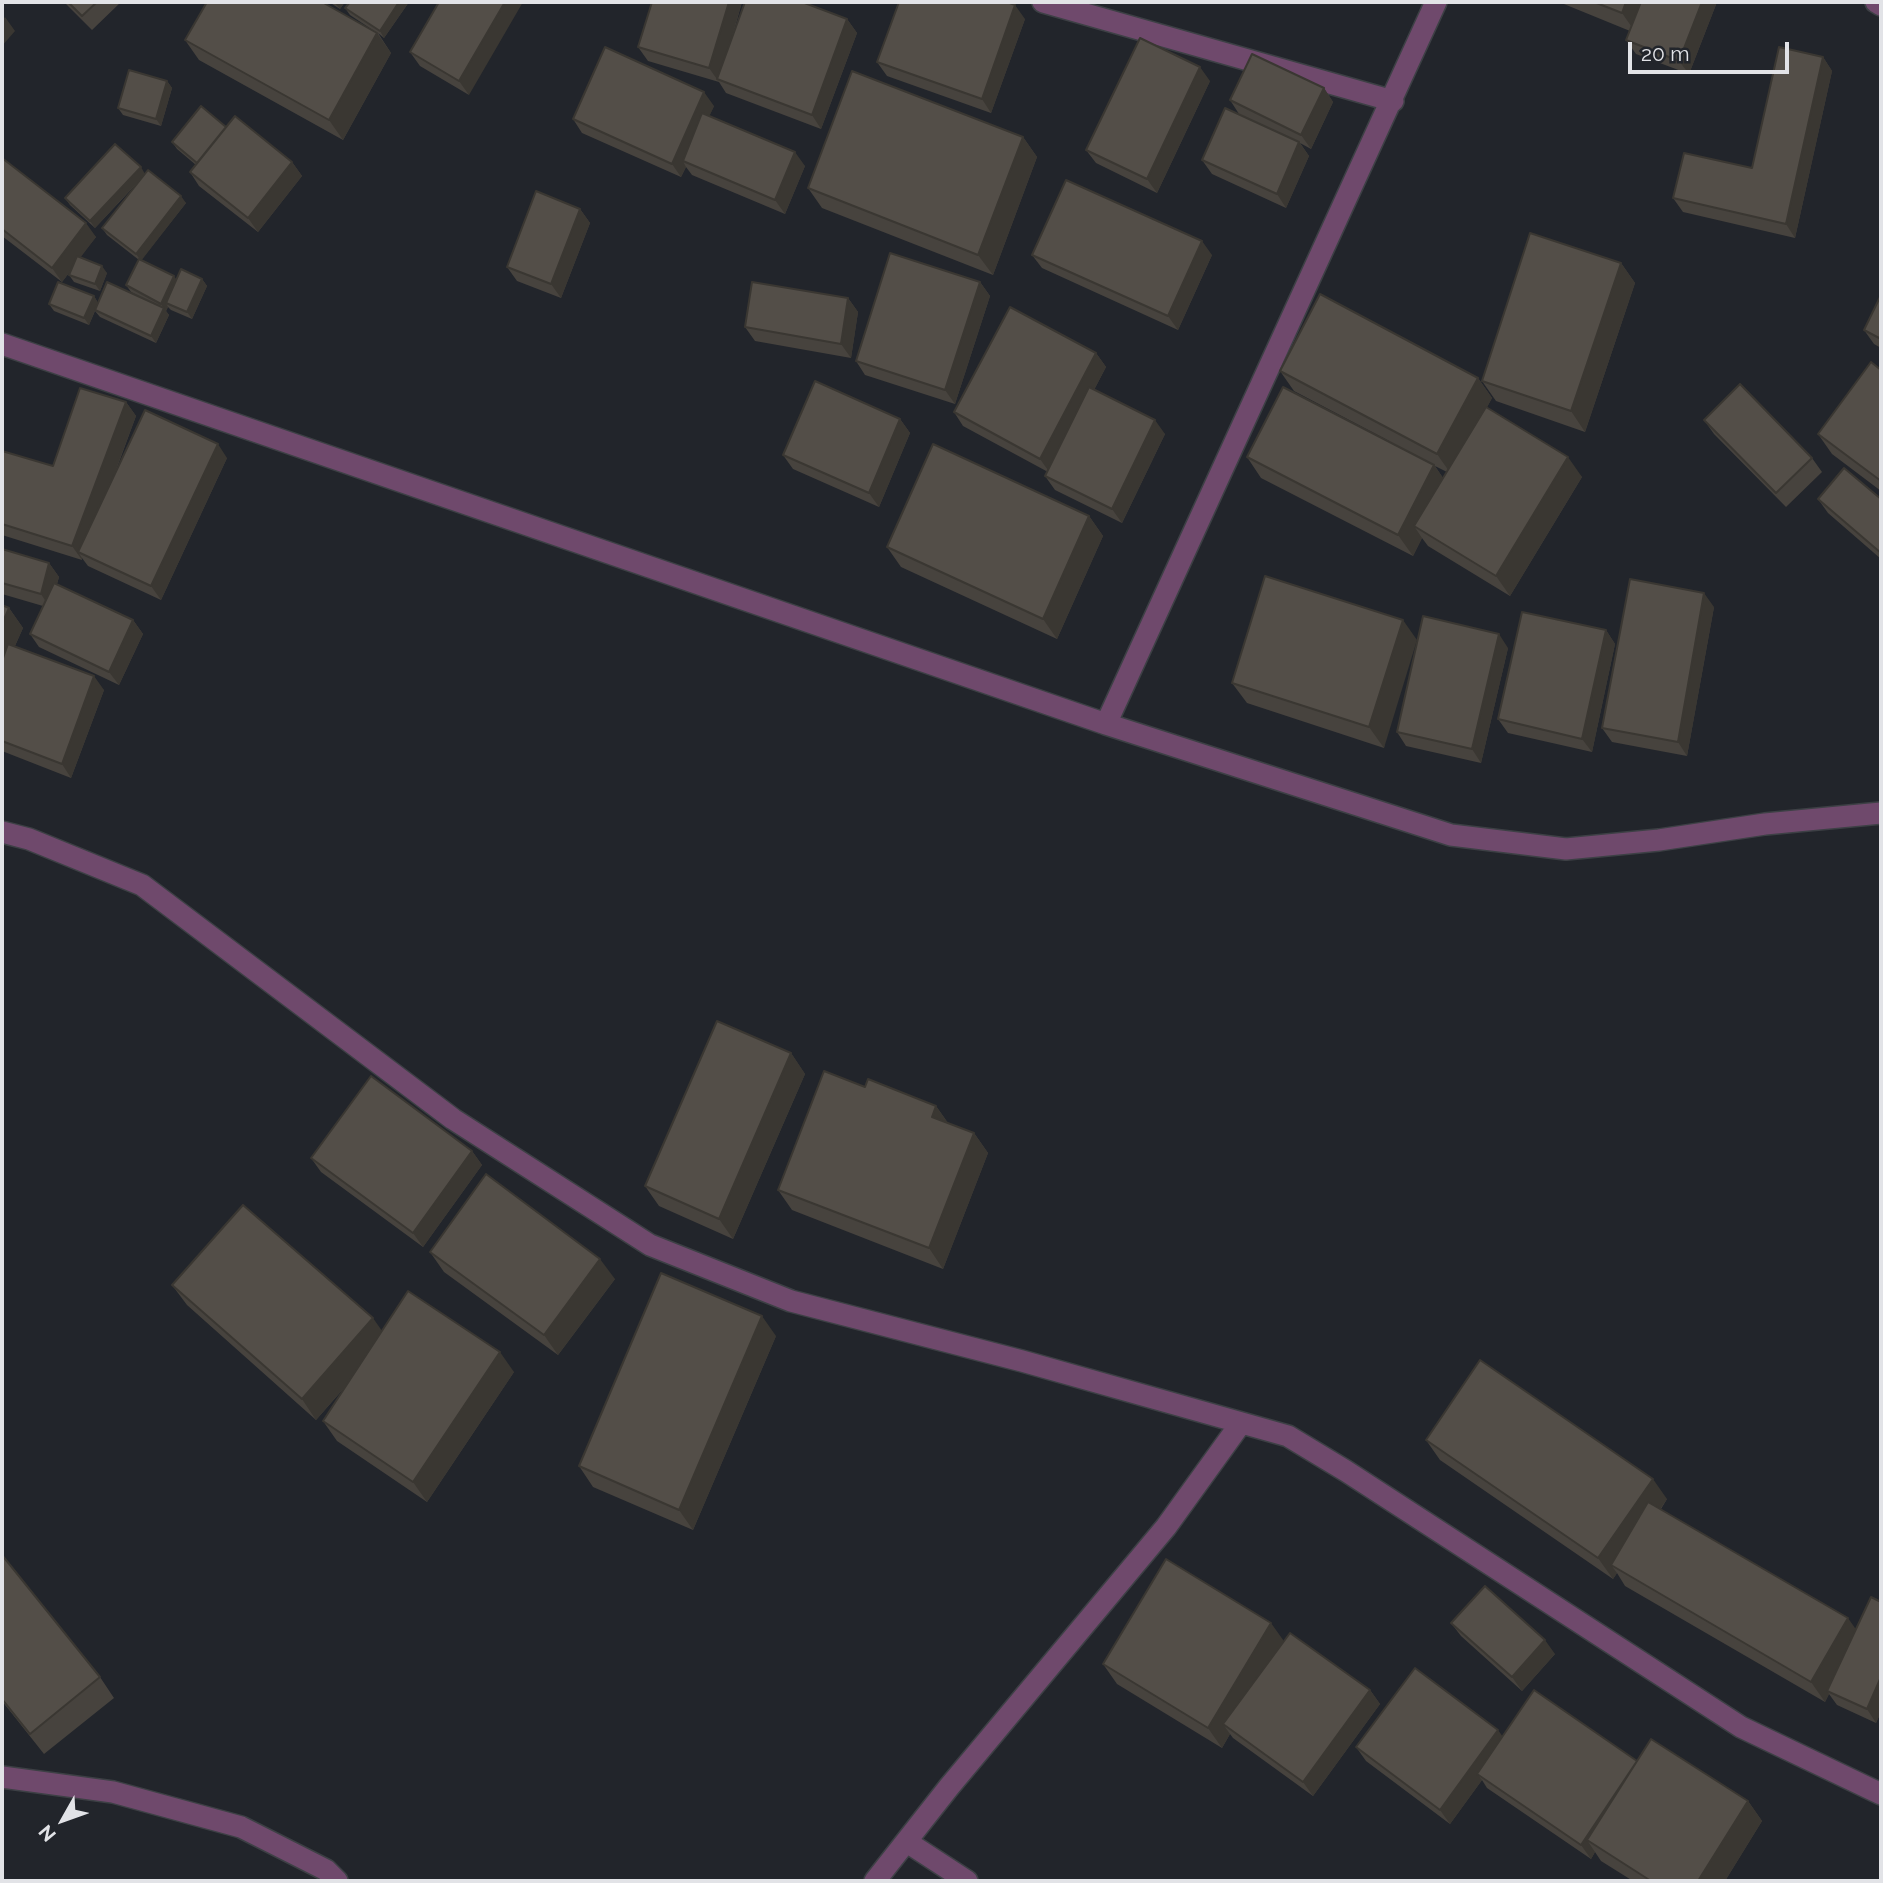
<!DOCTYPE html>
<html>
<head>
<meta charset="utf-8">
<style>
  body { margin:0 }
  #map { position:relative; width:1883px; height:1883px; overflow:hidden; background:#22252b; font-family:Raleway,sans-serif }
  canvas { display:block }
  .frame { position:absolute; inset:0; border:4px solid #e2e3e7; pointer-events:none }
  .north { position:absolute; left:28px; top:1785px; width:70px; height:70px; -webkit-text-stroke:5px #22252b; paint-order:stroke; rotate:230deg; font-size:19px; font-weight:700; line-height:28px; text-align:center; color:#e2e3e7 }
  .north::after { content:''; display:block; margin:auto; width:24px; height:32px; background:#e2e3e7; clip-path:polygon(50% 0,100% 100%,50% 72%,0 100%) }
  .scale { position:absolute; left:1628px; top:42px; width:161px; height:32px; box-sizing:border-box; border:4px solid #e2e3e7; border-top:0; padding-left:9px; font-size:21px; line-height:24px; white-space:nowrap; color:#e2e3e7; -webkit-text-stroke:5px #22252b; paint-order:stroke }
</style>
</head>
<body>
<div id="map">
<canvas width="1883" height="1883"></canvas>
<div class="frame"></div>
<div class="north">N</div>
<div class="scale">20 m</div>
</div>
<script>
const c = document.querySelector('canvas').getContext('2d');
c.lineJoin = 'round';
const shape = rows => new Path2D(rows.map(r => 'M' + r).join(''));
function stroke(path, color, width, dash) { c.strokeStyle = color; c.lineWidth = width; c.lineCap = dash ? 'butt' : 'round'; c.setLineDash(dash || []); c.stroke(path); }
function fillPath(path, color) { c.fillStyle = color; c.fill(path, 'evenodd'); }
const minor = shape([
  [1043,2,1393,101],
  [1876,2,1881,5],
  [2,344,1106,724,1436,2],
  [1106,724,1451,835,1566,849,1659,840,1765,824,1881,813],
  [2,832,29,839,142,885,453,1119,650,1245,791,1301,1022,1361,1288,1436,1346,1471,1741,1727,1881,1794],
  [2,1777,113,1792,241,1827,326,1870,337,1881],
  [907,1842,967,1881],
  [875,1881,949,1787,1166,1527,1241,1423]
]);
const wall = shape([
  [64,2,121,2,92,30],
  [329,2,345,2,340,9],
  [409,2,384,38,378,33,391,53,343,140,199,60,185,40,374,31,350,15,345,8],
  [439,2,469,95,420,66,410,52],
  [652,2,742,2,731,42,847,19,857,33,821,129,726,93,719,82,648,61,638,47],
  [1559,2,1717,2,1689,74,1636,54,1626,40,1630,31],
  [1025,19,991,113,887,76,877,62],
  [1823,57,1832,71,1795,238,1683,212,1673,198,1752,168],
  [167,81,172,88,161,126,123,115,118,108],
  [1210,81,1157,193,1096,163,1086,150],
  [1324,88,1333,102,1311,149,1300,143,1309,156,1286,208,1212,174,1202,160,1239,114,1230,100],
  [714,106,709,116,805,166,785,214,692,175,686,167,681,177,582,133,573,119],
  [226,127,292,162,302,176,258,232,199,186,190,172,196,165,177,149,172,142],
  [1023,137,1037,157,993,275,822,208,808,188],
  [2,158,96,237,80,257,107,273,100,291,74,282,69,275,72,269,62,282,2,236],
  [145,174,186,203,141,260,176,280,202,279,207,286,192,319,171,310,168,307,166,311,165,310,169,315,156,343,100,317,95,311,89,325,54,311,49,304,94,296,98,303,144,299,131,292,126,285,139,260,107,235,102,228,141,179,95,228,70,205,65,198],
  [580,209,590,223,561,298,517,281,507,267],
  [1032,255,1212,255,1178,330,1042,268],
  [1621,263,1635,283,1585,432,1496,401,1482,381],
  [980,282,990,296,955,404,865,375,856,361],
  [1881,295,1881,348,1874,344,1864,330],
  [848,298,858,312,851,358,755,341,745,327],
  [1096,353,1106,367,1094,390,1165,434,1122,523,1055,490,1045,476,1048,472,963,426,954,412],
  [1881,370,1881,491,1832,454,1818,434],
  [1280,371,1478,378,1492,398,1487,407,1582,477,1510,596,1428,546,1422,538,1413,556,1261,478,1247,457,1389,441,1294,391],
  [1435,466,1447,472,1443,478],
  [126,402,136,416,111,484,227,458,161,600,88,566,82,558,82,560,2,535,2,451,53,466],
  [900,419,910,433,879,507,793,469,783,455],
  [1704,420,1812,458,1822,472,1786,507,1714,434],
  [1818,499,1881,499,1881,559,1828,513],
  [1089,516,1103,536,1057,639,901,567,887,547],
  [2,549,49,563,59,577,57,584,133,620,143,634,119,685,39,647,30,634,43,606,2,594],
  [2,605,9,608,23,628,15,646,104,690,71,778,2,751],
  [1714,607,1687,756,1612,742,1602,728],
  [1403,620,1384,748,1247,703,1232,683],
  [1606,630,1615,644,1592,752,1508,733,1498,719],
  [1508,648,1481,763,1406,746,1397,732],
  [791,1053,805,1074,733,1239,659,1206,645,1186],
  [865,1087,936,1106,948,1123,974,1133,988,1153,943,1269,792,1210,778,1190],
  [472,1151,482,1165,423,1247,321,1172,311,1158],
  [430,1252,615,1279,558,1355,444,1272],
  [172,1285,382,1331,514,1372,427,1502,337,1441,323,1421,345,1387,316,1420,187,1305],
  [776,1336,693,1530,593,1487,579,1466],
  [1426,1440,1667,1499,1661,1509,1856,1630,1881,1602,1881,1712,1876,1723,1837,1705,1829,1694,1825,1702,1625,1586,1617,1573,1613,1579,1440,1460],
  [2,1555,100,1677,114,1698,44,1754,2,1701],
  [1451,1623,1555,1654,1522,1691,1461,1636],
  [1284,1641,1370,1690,1380,1704,1313,1796,1233,1738,1230,1734,1222,1748,1117,1684,1103,1664],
  [1503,1736,1637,1761,1748,1801,1762,1821,1725,1881,1633,1881,1601,1861,1595,1852,1591,1859,1487,1788,1482,1780,1450,1824,1366,1761,1356,1747]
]);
const shadedWall = shape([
  [334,2,345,2,340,9],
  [399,2,409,2,384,38,380,31],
  [505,2,523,2,469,95,459,81],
  [729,2,742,2,719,80,717,79,719,82,709,68],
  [1626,2,1649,2,1636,33,1622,13],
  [1702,2,1717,2,1689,74,1679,61],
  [1015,5,1025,19,991,113,982,99],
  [5,17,15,31,2,46,2,21],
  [847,19,857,33,821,129,812,115],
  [377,33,391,53,343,140,329,120],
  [1823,57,1832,71,1795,238,1786,224],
  [1200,67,1210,81,1157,193,1147,179],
  [167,81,172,88,161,126,156,119],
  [1324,88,1333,102,1311,149,1301,135],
  [704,92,714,106,688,163,683,161,686,167,681,177,672,164],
  [1023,137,1037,157,993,275,978,255],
  [1299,142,1309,156,1286,208,1277,194],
  [795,152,805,166,785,214,775,200],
  [292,162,302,176,258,232,248,218],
  [141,167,145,174,95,228,90,221],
  [181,196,186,203,141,261,136,254],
  [580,209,590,223,561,298,551,284],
  [86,223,96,237,62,282,52,268],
  [1202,241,1212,255,1178,330,1168,316],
  [1621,263,1635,283,1585,432,1571,411],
  [102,266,107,273,100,291,95,284],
  [174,276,179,283,166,303,168,307,166,311,161,304],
  [202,279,207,286,192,319,187,312],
  [980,282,990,296,955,404,945,390],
  [94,296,98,303,89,325,84,318],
  [848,298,858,312,851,358,841,344],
  [164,308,169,315,156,343,151,336],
  [1096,353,1106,367,1050,473,1040,459],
  [1478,378,1492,398,1451,474,1437,454],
  [126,402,136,416,84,554,78,552,82,558,82,560,72,546],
  [900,419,910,433,879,507,869,493],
  [1155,420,1165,434,1122,523,1112,509],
  [218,444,227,458,161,600,151,586],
  [1568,457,1582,477,1510,596,1496,576],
  [1434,465,1448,485,1414,526,1422,538,1413,556,1398,535],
  [1089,516,1103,536,1057,639,1043,619],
  [49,563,59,577,50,608,41,594],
  [1704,593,1714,607,1687,756,1678,742],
  [9,608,23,628,2,674,2,624],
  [133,620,143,634,119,685,109,672],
  [1403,620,1417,640,1384,748,1369,727],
  [1606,630,1615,644,1592,752,1582,739],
  [1499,634,1508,648,1481,763,1472,749],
  [94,676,104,690,71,778,62,764],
  [791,1053,805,1074,733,1239,719,1219],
  [936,1106,950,1126,932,1117],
  [974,1133,988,1153,943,1269,929,1248],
  [472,1151,482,1165,423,1247,413,1233],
  [600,1259,615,1279,558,1355,544,1335],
  [762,1316,776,1336,693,1530,679,1510],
  [373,1318,387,1338,316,1420,302,1399],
  [500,1352,514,1372,427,1502,413,1482],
  [1653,1479,1667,1499,1619,1570,1611,1565,1617,1573,1613,1579,1598,1558],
  [1848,1618,1862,1638,1827,1691,1829,1694,1825,1702,1811,1682],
  [1271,1623,1286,1644,1223,1724,1230,1734,1222,1748,1208,1728],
  [1545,1640,1555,1654,1522,1691,1512,1677],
  [1881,1677,1881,1712,1876,1723,1867,1709],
  [1370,1690,1380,1704,1313,1796,1303,1782],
  [1498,1730,1508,1744,1477,1774,1482,1780,1450,1824,1440,1810],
  [1638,1761,1587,1840,1595,1852,1591,1859,1581,1845],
  [1748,1801,1762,1821,1725,1881,1698,1881]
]);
const building = shape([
  [68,2,97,2,82,16,68,2],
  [207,2,322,2,377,33,329,120,185,40,207,2],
  [350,2,399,2,380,31,345,8,350,2],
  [439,2,505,2,459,81,410,52,439,2],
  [652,2,729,2,709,68,638,47,652,2],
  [745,2,802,2,847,19,812,115,717,79,745,2],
  [899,2,1007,2,1015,5,982,99,877,62,899,2],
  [1594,2,1626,2,1622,13,1594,2],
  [1641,2,1702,2,1679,61,1626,40,1641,2],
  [1140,38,1200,67,1147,179,1086,150,1140,38],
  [605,47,704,92,672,164,573,119,605,47],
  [1779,47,1823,57,1786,224,1673,198,1684,153,1752,168,1779,47],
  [1252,54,1324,88,1301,135,1230,100,1252,54],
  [129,70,167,81,156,119,118,108,129,70],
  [852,71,1023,137,978,255,808,188,852,71],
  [201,106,226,127,197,163,172,142,201,106],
  [1225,108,1299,142,1277,194,1202,160,1225,108],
  [702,113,795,152,775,200,683,161,702,113],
  [235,116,292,162,248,218,190,172,235,116],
  [115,144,141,167,90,221,65,198,115,144],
  [2,158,86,223,52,268,2,229,2,158],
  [148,170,181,196,136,254,102,228,148,170],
  [1066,180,1202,241,1168,316,1032,255,1066,180],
  [536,191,580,209,551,284,507,267,536,191],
  [1530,233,1621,263,1571,411,1482,381,1530,233],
  [890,253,980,282,945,390,856,361,890,253],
  [77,256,102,266,95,284,69,275,77,256],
  [139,259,174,276,161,304,126,285,139,259],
  [181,269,202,279,187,312,166,303,181,269],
  [58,282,94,296,84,318,49,304,58,282],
  [107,282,164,308,151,336,95,310,107,282],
  [752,282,848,298,841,344,745,327,752,282],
  [1320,294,1478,378,1437,454,1280,371,1320,294],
  [1881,295,1881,339,1864,330,1881,295],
  [1010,307,1096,353,1040,459,954,412,1010,307],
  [1871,362,1881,370,1881,481,1818,434,1871,362],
  [815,381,900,419,869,493,783,455,815,381],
  [1740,384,1812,458,1776,493,1704,420,1740,384],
  [1089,387,1155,420,1112,509,1045,476,1089,387],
  [1283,387,1434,465,1398,535,1247,457,1283,387],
  [80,388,126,402,72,546,2,524,2,451,53,466,80,388],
  [1486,407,1568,457,1496,576,1414,526,1486,407],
  [145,410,218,444,151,586,78,552,145,410],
  [933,444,1089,516,1043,619,887,547,933,444],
  [1844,468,1881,499,1881,553,1818,499,1844,468],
  [2,549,49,563,41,594,2,583,2,549],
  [1265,576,1403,620,1369,727,1232,683,1265,576],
  [1630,579,1704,593,1678,742,1602,728,1630,579],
  [54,583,133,620,109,672,30,634,54,583],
  [2,605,9,608,2,624,2,605],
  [1522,612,1606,630,1582,739,1498,719,1522,612],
  [1423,616,1499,634,1472,749,1397,732,1423,616],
  [8,644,94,676,62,764,2,741,2,661,8,644],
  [717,1021,791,1053,719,1219,645,1186,717,1021],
  [824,1071,865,1087,868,1079,936,1106,932,1117,974,1133,929,1248,778,1190,824,1071],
  [371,1076,472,1151,413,1233,311,1158,371,1076],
  [486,1174,600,1259,544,1335,430,1252,486,1174],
  [243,1205,373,1318,302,1399,172,1285,243,1205],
  [661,1273,762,1316,679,1510,579,1466,661,1273],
  [408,1291,500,1352,413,1482,323,1421,408,1291],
  [1480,1360,1653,1479,1598,1558,1426,1440,1480,1360],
  [1648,1502,1848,1618,1811,1682,1611,1565,1648,1502],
  [2,1555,100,1677,30,1734,2,1699,2,1555],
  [1166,1559,1271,1623,1208,1728,1103,1664,1166,1559],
  [1485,1586,1545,1640,1512,1677,1451,1623,1485,1586],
  [1871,1597,1881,1602,1881,1677,1867,1709,1827,1691,1871,1597],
  [1290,1633,1370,1690,1303,1782,1223,1724,1290,1633],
  [1415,1668,1498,1730,1440,1810,1356,1747,1415,1668],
  [1534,1690,1637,1761,1581,1845,1477,1774,1534,1690],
  [1651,1739,1748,1801,1698,1881,1651,1881,1587,1840,1651,1739]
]);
stroke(minor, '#3d4045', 24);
stroke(minor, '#6f496c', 21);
fillPath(wall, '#47433e');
fillPath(shadedWall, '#3a3732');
fillPath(building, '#534e48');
stroke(building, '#3a3732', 2);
</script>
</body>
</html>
